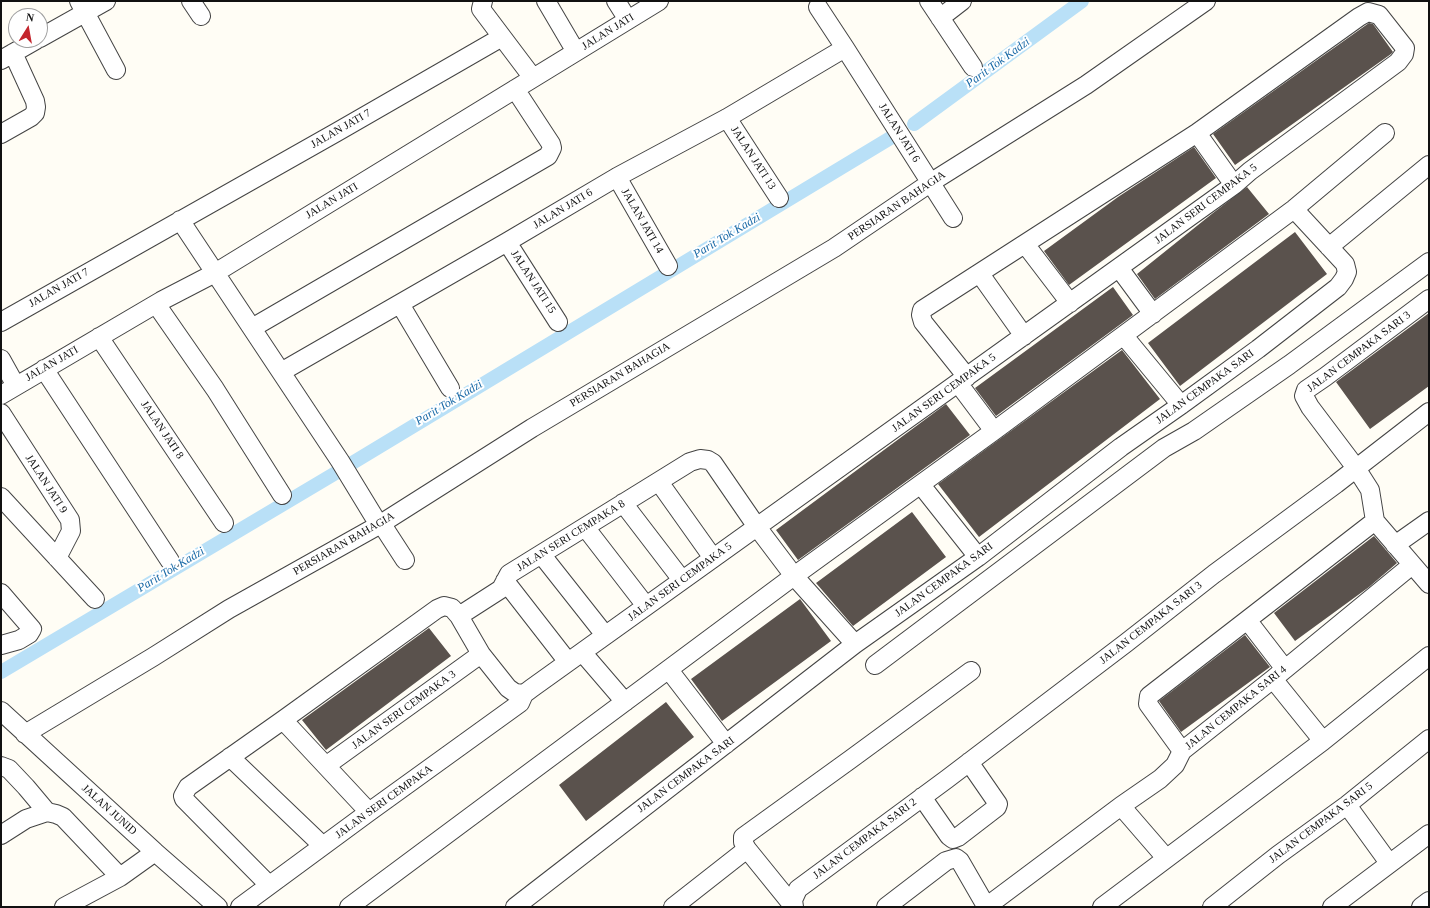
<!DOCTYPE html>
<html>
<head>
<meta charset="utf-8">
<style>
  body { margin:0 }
  #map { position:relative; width:1430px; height:908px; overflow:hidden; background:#fffdf5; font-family:"Times New Roman",serif }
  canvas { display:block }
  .frame { position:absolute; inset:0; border:2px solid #111; pointer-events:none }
  .north { position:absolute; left:8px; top:8px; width:40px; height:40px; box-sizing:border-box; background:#fff; border:1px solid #a0a0a0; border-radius:50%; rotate:11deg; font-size:11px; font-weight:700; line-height:16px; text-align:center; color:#111 }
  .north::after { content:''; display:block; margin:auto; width:14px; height:18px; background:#c4262e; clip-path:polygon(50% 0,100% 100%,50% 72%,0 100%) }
</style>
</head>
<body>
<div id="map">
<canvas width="1430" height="908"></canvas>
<div class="frame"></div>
<div class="north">N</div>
</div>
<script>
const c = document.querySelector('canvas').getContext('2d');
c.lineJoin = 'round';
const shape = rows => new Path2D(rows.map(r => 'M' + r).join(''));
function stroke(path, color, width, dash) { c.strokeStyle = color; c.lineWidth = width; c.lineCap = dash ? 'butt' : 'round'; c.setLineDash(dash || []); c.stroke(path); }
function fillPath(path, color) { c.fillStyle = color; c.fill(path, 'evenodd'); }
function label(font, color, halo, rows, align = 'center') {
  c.font = font + ' "Times New Roman",serif'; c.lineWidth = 4; c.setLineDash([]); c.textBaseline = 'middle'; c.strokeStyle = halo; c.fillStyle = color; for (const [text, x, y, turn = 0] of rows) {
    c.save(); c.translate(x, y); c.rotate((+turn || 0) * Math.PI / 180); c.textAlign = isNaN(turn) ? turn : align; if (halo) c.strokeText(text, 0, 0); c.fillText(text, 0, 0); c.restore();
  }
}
const canal = shape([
  [914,124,1082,1],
  [1,672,339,471,897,134]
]);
const building = shape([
  [1369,23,1373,24,1393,52,1391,54,1235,165,1213,134],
  [1194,147,1216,178,1069,285,1044,251,1118,197],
  [1247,187,1269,214,1155,299,1137,274,1213,213],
  [1295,232,1327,274,1180,386,1148,343],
  [1113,287,1133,315,996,416,975,388],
  [1429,313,1429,386,1370,429,1336,382],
  [1122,350,1160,399,979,537,938,484],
  [946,404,970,435,798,560,776,530],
  [912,512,946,557,853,626,816,583],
  [1374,536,1397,563,1369,587,1295,641,1274,613],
  [800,599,831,641,722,721,691,679],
  [429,628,451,656,326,750,302,720],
  [1245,635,1270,667,1181,732,1159,701],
  [666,702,694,737,586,821,559,785]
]);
const minor = shape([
  [79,1,116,70],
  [191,1,201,16],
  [483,1,481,9,533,78],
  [546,1,576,52],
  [616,1,628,20],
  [929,1,973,67],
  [818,7,845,48,953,218],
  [940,18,962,1],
  [40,38,106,1],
  [1,60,36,40],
  [727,118,779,198],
  [1197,133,1234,185],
  [1,134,31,117,35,113,36,107,35,101,13,53],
  [617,177,668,266],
  [180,220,340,461,379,525],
  [507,242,558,322],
  [1025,244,1070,303],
  [1329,247,1429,165],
  [1119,268,1153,314],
  [980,274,1024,336],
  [1429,299,1325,377,1306,390,1304,396,1310,407,1356,468,1370,490,1375,521,1429,584],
  [156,304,215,389,282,495],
  [400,304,450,388],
  [1,322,337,132,502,37],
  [252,328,548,156,552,148,551,144,515,89],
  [1124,336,1181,405],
  [99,337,224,523],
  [1,359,16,386],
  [44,369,170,561],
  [281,372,507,242,617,177,727,118,845,48],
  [958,383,994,431],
  [1,395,161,301,215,273,659,1],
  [1,413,70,520,71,531,57,558],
  [659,482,713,558],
  [921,485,978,557],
  [1,497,95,599],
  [623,503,682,580],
  [381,523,405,560],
  [585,527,646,606],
  [1395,545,1429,521],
  [541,554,605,635],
  [505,581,568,662],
  [1,593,32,629,29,634,19,640,1,645],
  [459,616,501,589,509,574,690,462,700,459,708,460,713,463,757,527,794,576,855,644],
  [1248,621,1285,669],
  [582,652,625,702],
  [875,665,1164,448,1194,431,1289,365,1429,262],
  [669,670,726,744],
  [1273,679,1323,741],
  [1,711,155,852,218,907],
  [283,720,369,812],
  [25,734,153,657,229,609,379,525,532,428,834,248,930,183,1086,85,1206,1],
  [1182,751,1148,704,1149,696,1375,521],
  [230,757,323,846],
  [327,765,481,654],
  [1,766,9,769,26,787,47,812],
  [922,797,949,836,953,839,958,837,997,807,998,804,969,762],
  [1347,805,1389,863],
  [1121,806,1166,858],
  [47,812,56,814,63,817,120,877],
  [1,835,26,819,47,812],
  [269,885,184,799,183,796,188,787,283,720,437,609,444,606,452,608,459,616,481,654,508,688,515,693,524,694,532,688,1234,185,1250,171,1398,62,1404,54,1405,48,1379,15,1368,12,1359,17,1197,133,922,310,921,315,923,322,967,377],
  [64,907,120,877,155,852],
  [240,907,369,812,520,703,524,694],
  [349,907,794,576,994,431,1294,209,1385,133],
  [515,907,855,644,978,557,1121,447,1181,405,1258,349,1338,287,1344,279,1347,272,1345,264,1294,209],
  [673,907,747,849],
  [794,907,793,900,798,889,947,779,1126,643,1214,574,1336,484,1429,412],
  [794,907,747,849,743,842,743,837,851,759,971,671],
  [886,907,946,861,956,858,960,861,986,906],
  [986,907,1121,806,1160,779,1175,765,1182,751,1273,679,1412,565],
  [1102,907,1323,741,1429,656],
  [1212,907,1278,855,1347,805,1429,739],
  [1332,907,1429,834],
  [1421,907,1429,901]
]);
const streetNames = [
  ["JALAN JATI",608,32,-32],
  ["JALAN JATI 7",341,129,-30],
  ["JALAN JATI 6",899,133,58],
  ["JALAN JATI 13",753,158,57],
  ["JALAN JATI",332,201,-31],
  ["JALAN SERI CEMPAKA 5",1206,204,-37],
  ["PERSIARAN BAHAGIA",897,206,-34],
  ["JALAN JATI 6",563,209,-31],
  ["JALAN JATI 14",642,221,60],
  ["JALAN JATI 15",533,282,57],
  ["JALAN JATI 7",59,288,-30],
  ["JALAN CEMPAKA SARI 3",1359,352,-37],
  ["JALAN JATI",52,364,-30],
  ["PERSIARAN BAHAGIA",620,375,-31],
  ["JALAN CEMPAKA SARI",1205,387,-36],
  ["JALAN SERI CEMPAKA 5",944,393,-36],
  ["JALAN JATI 8",162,430,56],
  ["JALAN JATI 9",46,484,57],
  ["JALAN SERI CEMPAKA 8",571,536,-32],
  ["PERSIARAN BAHAGIA",344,544,-30],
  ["JALAN CEMPAKA SARI",944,580,-36],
  ["JALAN SERI CEMPAKA 5",680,582,-36],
  ["JALAN CEMPAKA SARI 3",1151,623,-38],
  ["JALAN CEMPAKA SARI 4",1236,708,-39],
  ["JALAN SERI CEMPAKA 3",404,710,-36],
  ["JALAN CEMPAKA SARI",686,775,-37],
  ["JALAN SERI CEMPAKA",384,802,-36],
  ["JALAN JUNID",109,810,42],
  ["JALAN CEMPAKA SARI 5",1321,823,-37],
  ["JALAN CEMPAKA SARI 2",865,839,-37]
];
const waterNames = [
  ["Parit Tok Kadzi",998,63,-36],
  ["Parit Tok Kadzi",727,236,-31],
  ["Parit Tok Kadzi",449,403,-31],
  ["Parit Tok Kadzi",171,570,-31]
];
stroke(canal, '#b9e0f7', 14);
fillPath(building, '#5a524d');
stroke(minor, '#444', 20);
stroke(minor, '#fff', 18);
label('11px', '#111', '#fff', streetNames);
label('italic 12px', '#1768a6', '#fff', waterNames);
</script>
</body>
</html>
